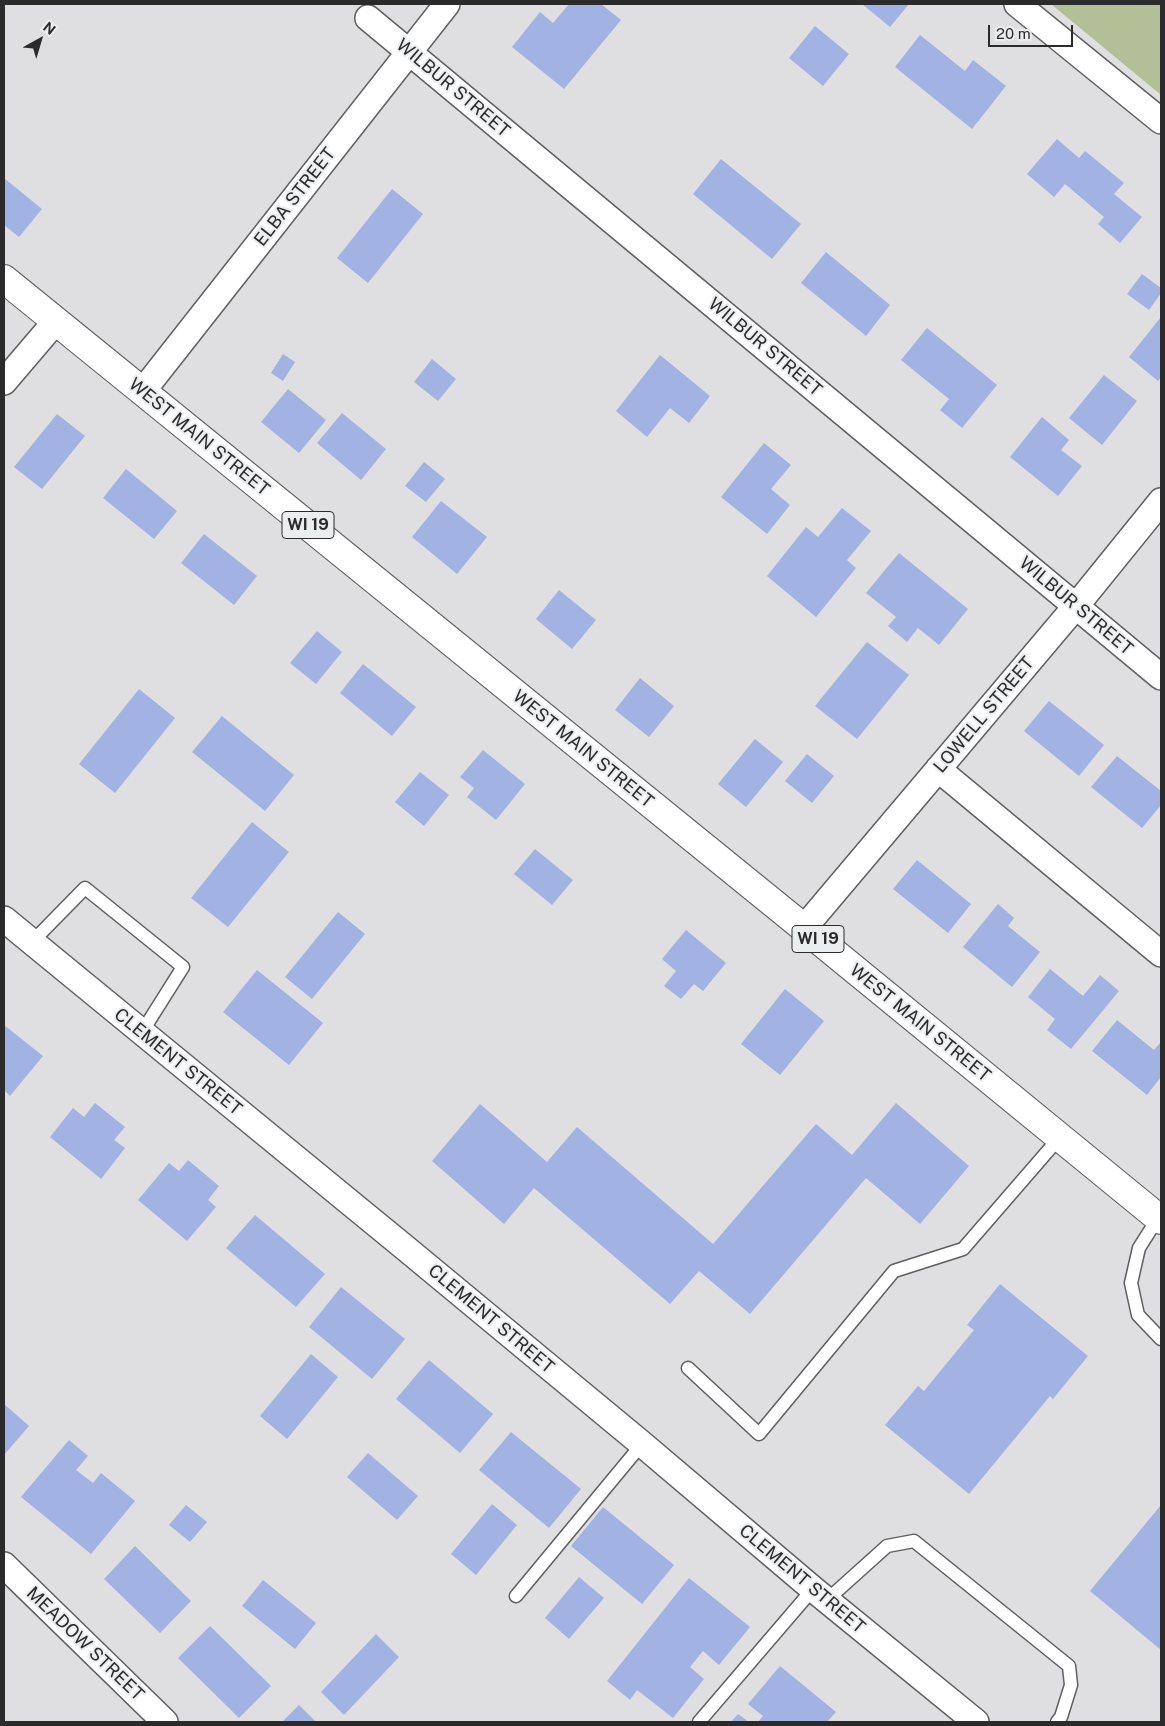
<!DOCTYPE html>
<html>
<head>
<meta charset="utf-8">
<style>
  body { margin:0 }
  #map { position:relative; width:1165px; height:1726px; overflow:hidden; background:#dfdfe2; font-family:"Public Sans",sans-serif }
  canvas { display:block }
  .frame { position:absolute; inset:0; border:5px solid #2b2b2c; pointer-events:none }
  .north { position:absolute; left:15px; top:15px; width:50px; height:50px; -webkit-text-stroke:4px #ecedef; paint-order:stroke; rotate:39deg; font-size:14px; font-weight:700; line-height:20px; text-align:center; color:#2b2b2c }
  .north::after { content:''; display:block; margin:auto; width:18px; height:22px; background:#2b2b2c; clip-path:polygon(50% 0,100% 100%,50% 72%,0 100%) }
  .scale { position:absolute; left:988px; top:25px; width:85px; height:22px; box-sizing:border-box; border:2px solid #2b2b2c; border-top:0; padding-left:6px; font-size:15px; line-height:18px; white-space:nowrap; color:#2b2b2c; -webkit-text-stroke:4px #ecedef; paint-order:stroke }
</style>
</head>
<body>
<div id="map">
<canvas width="1165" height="1726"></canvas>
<div class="frame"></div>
<div class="north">N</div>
<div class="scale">20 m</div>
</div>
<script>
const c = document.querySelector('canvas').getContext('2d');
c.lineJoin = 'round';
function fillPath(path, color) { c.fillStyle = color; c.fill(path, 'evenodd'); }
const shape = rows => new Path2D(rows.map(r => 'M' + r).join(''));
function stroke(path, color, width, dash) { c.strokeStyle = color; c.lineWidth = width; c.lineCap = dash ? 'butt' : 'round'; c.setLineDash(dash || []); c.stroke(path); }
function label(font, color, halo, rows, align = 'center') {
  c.font = font + ' "Public Sans",sans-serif'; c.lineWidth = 4; c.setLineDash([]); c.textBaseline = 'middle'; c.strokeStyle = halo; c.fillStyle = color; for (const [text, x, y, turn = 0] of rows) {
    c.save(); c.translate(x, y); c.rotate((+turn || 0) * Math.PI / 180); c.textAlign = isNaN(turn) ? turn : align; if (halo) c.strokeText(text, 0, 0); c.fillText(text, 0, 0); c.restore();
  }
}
const green = shape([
  [1051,4,1161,4,1161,95]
]);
const building = shape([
  [569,4,601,4,621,20,564,89,512,47,540,12,553,23],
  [862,4,909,4,890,27],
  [815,26,849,54,823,86,789,58],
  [920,35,965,71,973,60,1006,86,972,129,895,67],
  [1057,139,1079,158,1085,151,1124,183,1114,194,1142,217,1120,243,1098,224,1104,217,1065,184,1054,197,1027,174],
  [721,159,801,224,772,259,693,194],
  [4,178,42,209,19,237,4,225],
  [392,189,423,214,368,283,337,258],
  [826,252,890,305,866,336,801,283],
  [1142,274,1161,288,1161,293,1149,310,1127,294],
  [1161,317,1161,377,1158,381,1129,357],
  [927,328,997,385,962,428,940,410,949,399,901,360],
  [283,354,295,362,283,381,271,373],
  [660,355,710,396,689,423,670,408,647,437,616,411],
  [432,359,456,379,438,401,414,382],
  [1104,375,1137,401,1102,445,1069,418],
  [288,389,326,420,299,453,261,422],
  [342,413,386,449,361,480,317,443],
  [57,414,85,436,42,489,14,467],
  [1042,417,1069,440,1061,450,1082,466,1058,496,1010,457],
  [764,443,791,465,771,489,790,505,767,534,721,497],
  [424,462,445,479,426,502,405,486],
  [126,469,177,511,154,539,103,498],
  [441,501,487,537,457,574,412,537],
  [842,508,871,531,847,560,856,568,816,617,767,576,806,527,818,537],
  [204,534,257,576,234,605,181,563],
  [899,553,968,609,939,645,918,628,907,642,888,626,896,617,866,593],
  [559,590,596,620,572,649,536,619],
  [317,631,342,652,316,684,290,663],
  [867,642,909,675,857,739,815,706],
  [363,664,416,707,392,736,340,693],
  [640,678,674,706,649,737,615,710],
  [139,689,175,718,115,793,79,764],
  [1049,701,1104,745,1079,776,1024,731],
  [222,716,294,775,265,811,192,752],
  [755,739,783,762,746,807,718,784],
  [483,750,525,784,496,820,467,797,474,788,460,777],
  [807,754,834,776,812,803,785,781],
  [1117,756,1161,791,1161,805,1142,828,1091,787],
  [420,772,449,795,424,826,395,802],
  [252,822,289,852,228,927,191,898],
  [535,849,573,880,552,905,514,874],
  [917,860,971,904,948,933,893,889],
  [998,904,1014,918,1008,926,1040,952,1012,987,963,947],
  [338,912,365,934,312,999,285,977],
  [686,930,726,963,703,991,694,984,681,999,664,986,676,971,662,959],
  [1050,969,1083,996,1100,975,1119,991,1071,1049,1047,1030,1055,1019,1028,997],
  [257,970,323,1023,289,1065,223,1012],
  [785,989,824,1021,780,1075,741,1044],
  [1117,1020,1154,1050,1160,1043,1161,1044,1161,1077,1147,1095,1092,1051],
  [4,1025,43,1056,10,1096,4,1090],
  [95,1103,125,1127,114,1140,125,1148,101,1179,50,1137,73,1108,84,1117],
  [896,1103,969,1166,920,1224,866,1178,750,1314,699,1271,670,1304,534,1188,504,1224,432,1161,480,1104,547,1162,577,1127,713,1244,816,1124,852,1155],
  [188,1160,219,1186,208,1200,216,1207,187,1241,138,1200,169,1163,179,1171],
  [255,1215,325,1274,296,1307,226,1248],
  [1000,1284,1088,1356,1053,1399,1050,1396,969,1494,885,1425,918,1386,924,1391,974,1330,967,1325],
  [341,1287,405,1339,372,1379,309,1327],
  [311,1354,338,1377,287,1439,260,1416],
  [429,1360,493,1414,460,1453,396,1399],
  [4,1404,29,1426,4,1455],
  [511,1432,581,1489,549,1528,479,1470],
  [69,1440,88,1456,76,1470,93,1483,101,1473,135,1501,91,1554,21,1497],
  [368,1453,418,1496,397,1520,347,1477],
  [492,1504,517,1525,476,1575,451,1554],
  [186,1505,207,1522,190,1542,169,1525],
  [1161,1505,1161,1650,1090,1591],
  [603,1507,674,1565,642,1604,571,1546],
  [135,1546,191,1601,160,1633,104,1579],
  [579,1577,604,1598,569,1639,545,1618],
  [689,1578,750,1627,719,1665,703,1651,690,1667,704,1679,673,1718,637,1690,630,1700,607,1681],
  [263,1580,316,1623,295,1649,242,1606],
  [210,1626,271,1686,239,1718,178,1658],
  [376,1634,399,1657,344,1715,321,1692],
  [780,1666,836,1712,827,1722,758,1722,763,1716,748,1704],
  [299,1705,316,1722,282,1722],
  [738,1714,749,1722,731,1722]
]);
const service = shape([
  [32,942,85,888,183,967,142,1032],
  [1158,1218,1139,1248,1131,1283,1138,1315,1161,1339],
  [688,1368,759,1434,894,1271,963,1249,1060,1137],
  [516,1596,642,1444],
  [827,1600,887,1546,914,1541,1069,1666,1071,1685,1061,1717,1057,1722],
  [699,1722,813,1589]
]);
const minor = shape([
  [1017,4,1161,121],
  [368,18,1161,677],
  [4,382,56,321],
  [142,392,447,4],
  [938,769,1161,954],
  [4,919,409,1251,642,1444,813,1589,976,1722],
  [804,928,1076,606,1161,501],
  [4,1565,165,1722]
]);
const primary = shape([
  [4,279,804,928,1161,1220]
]);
const shields = [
  [308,525,52],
  [818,939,52]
];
const shieldNames = [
  ["WI 19",308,525],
  ["WI 19",818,939]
];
const streetNames = [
  ["WILBUR STREET",453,88,40],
  ["ELBA STREET",295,197,-52],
  ["WILBUR STREET",765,347,40],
  ["WEST MAIN STREET",199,437,39],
  ["WILBUR STREET",1076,606,40],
  ["LOWELL STREET",984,715,-50],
  ["WEST MAIN STREET",583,749,39],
  ["WEST MAIN STREET",920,1023,39],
  ["CLEMENT STREET",178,1062,39],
  ["CLEMENT STREET",491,1319,40],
  ["CLEMENT STREET",802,1579,40],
  ["MEADOW STREET",85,1644,44]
];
fillPath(green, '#b3c097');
fillPath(building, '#a2b2e2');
stroke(service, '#5f5f61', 15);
stroke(minor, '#5f5f61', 28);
stroke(primary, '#5f5f61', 30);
stroke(service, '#fff', 12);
stroke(minor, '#fff', 25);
stroke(primary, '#fff', 28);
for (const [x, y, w] of shields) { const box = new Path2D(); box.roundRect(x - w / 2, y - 13.5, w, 27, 4); c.fillStyle = '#ecedef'; c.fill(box); stroke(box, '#2b2b2c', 1); }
label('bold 16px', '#2b2b2c', null, shieldNames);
label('18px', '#2b2b2c', '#ecedef', streetNames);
</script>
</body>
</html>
